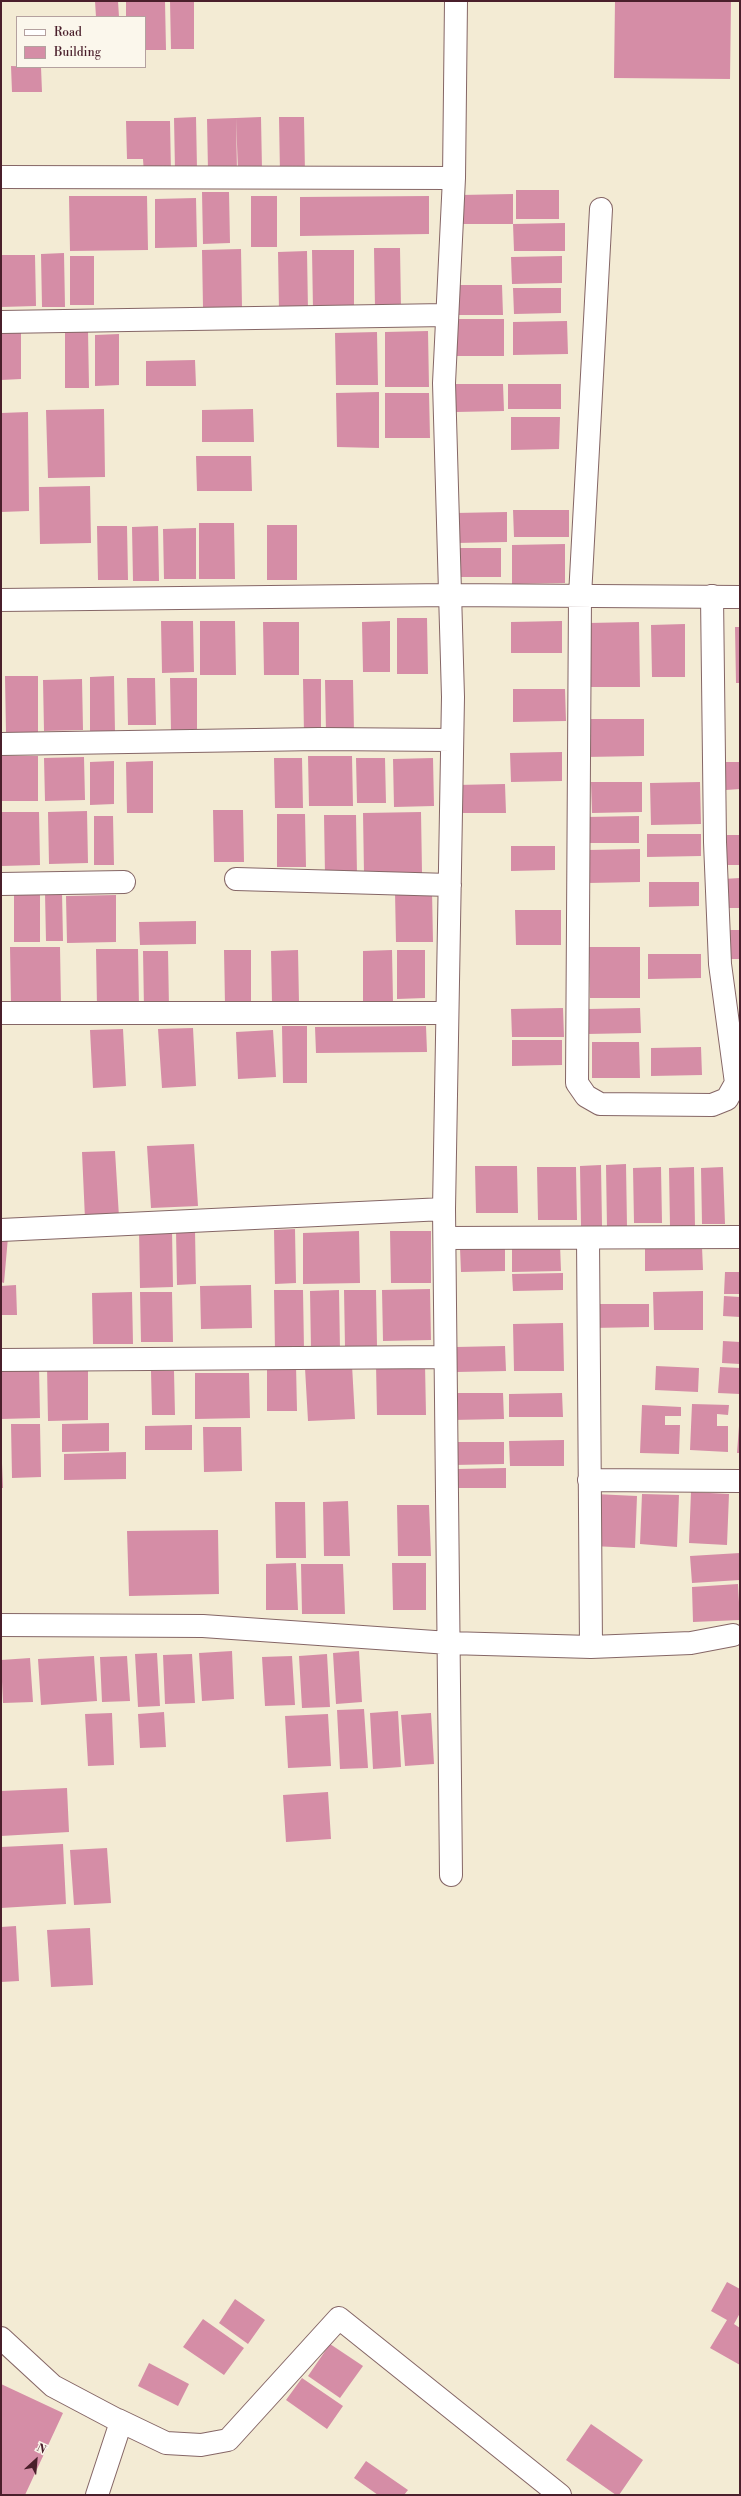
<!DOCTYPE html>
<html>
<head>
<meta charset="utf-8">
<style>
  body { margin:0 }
  #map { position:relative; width:741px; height:2496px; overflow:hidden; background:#f3ebd4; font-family:"Libre Bodoni",serif }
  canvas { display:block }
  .frame { position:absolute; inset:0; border:2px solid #4a1f2b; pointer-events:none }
  .legend { position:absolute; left:16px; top:16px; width:130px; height:52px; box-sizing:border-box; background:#fbf7ec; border:1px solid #b4a19f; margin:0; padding:5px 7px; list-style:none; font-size:12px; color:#4a1f2b }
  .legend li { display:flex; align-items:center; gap:8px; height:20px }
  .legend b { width:20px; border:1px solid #b4a19f }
  .north { position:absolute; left:16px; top:2440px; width:40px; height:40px; -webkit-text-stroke:3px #fbf7ec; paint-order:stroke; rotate:26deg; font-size:11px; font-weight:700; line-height:16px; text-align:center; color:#4a1f2b }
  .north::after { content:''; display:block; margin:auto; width:14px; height:18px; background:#4a1f2b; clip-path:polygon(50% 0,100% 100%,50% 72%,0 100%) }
</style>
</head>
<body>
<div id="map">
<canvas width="741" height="2496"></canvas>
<div class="frame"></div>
<ul class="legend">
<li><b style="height:5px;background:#fff"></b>Road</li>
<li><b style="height:11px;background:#d58da6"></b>Building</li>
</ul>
<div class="north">N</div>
</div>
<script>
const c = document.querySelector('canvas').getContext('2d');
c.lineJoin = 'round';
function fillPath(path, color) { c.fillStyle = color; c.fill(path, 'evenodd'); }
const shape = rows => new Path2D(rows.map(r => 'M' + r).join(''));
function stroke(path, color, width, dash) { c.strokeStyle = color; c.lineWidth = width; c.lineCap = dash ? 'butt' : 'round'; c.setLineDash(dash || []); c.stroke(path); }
const building = shape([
  [95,1,118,1,119,17,96,17],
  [126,1,165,1,166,50,145,50,145,17,126,17],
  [170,1,194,1,194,49,171,49],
  [615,1,731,1,730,79,614,78],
  [11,66,41,67,42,92,12,92],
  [196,117,197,169,175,170,174,118],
  [261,117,262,170,238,171,236,118],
  [279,117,304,117,305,173,280,174],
  [236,118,237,171,208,171,207,119],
  [126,121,170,121,171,174,144,174,143,159,127,159],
  [516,190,559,190,559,219,516,219],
  [202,192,229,192,230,243,203,244],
  [513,194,513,224,460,224,460,195],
  [69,196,147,196,148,250,70,251],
  [251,196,277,196,277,247,251,247],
  [429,196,429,234,300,236,300,197],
  [196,198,197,247,155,248,155,199],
  [565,223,565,251,514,251,513,224],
  [374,248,400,248,401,308,375,308],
  [241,249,242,308,203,308,202,250],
  [312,250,354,250,354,309,313,310],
  [307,251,308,311,279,311,278,252],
  [64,253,65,307,42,307,41,254],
  [1,255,35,255,36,306,1,307],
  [70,256,94,256,94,305,70,305],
  [562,256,562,283,512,284,511,257],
  [458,285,502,285,503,315,458,315],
  [513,288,561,288,561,313,514,314],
  [453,319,504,319,504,356,453,356],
  [567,321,568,354,513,355,513,322],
  [65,330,88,330,89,388,65,388],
  [1,331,21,331,21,379,1,380],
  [428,331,429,387,385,387,385,332],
  [377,332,378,385,336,385,335,333],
  [119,334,119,385,95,386,95,335],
  [195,360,196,386,146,386,146,361],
  [455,384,503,384,504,411,456,412],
  [508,384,561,384,561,409,508,409],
  [379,392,379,448,337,447,336,393],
  [385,393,429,393,430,438,385,438],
  [104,409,105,477,48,478,46,410],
  [253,409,254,442,202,442,202,410],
  [28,412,29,511,1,512,1,413],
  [511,417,560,417,559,449,511,450],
  [196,456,251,456,252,491,197,491],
  [90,486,91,543,40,544,39,487],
  [513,510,569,510,569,537,514,537],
  [507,512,507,542,456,543,455,513],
  [199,523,234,523,235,579,199,579],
  [267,525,297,525,297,580,267,580],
  [97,526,127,526,128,580,98,580],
  [158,526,159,581,133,581,132,527],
  [196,528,196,579,164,579,163,529],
  [565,544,565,583,512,584,512,545],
  [455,548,501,548,501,577,456,577],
  [397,618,427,618,428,674,397,674],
  [161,621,193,621,194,672,162,673],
  [200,621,235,621,236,675,200,675],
  [390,621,390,672,363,672,362,622],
  [562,621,562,653,511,653,511,622],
  [263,622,299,622,299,675,264,675],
  [639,622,640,687,589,687,588,623],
  [685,624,685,677,652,677,651,625],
  [735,627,740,627,740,683,736,683],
  [5,676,38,676,38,732,6,732],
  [114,676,115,733,90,733,90,677],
  [127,678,155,678,156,725,128,725],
  [170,678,197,678,197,731,171,731],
  [82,679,83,730,44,731,43,680],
  [303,679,321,679,321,733,304,734],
  [325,680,353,680,354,732,326,732],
  [513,689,565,689,566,721,513,722],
  [585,719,644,719,644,756,585,757],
  [562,752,562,781,511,782,510,753],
  [1,756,38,756,38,801,1,801],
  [308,756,352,756,353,806,309,806],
  [84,757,85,800,45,801,44,758],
  [274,758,302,758,303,808,275,808],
  [356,758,385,758,386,803,357,803],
  [433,758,434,806,394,807,393,759],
  [114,761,114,804,90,805,90,762],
  [153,761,153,813,127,813,126,762],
  [726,762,740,762,740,789,726,790],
  [591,782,642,782,642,812,592,813],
  [700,782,701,824,651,825,650,783],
  [505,784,506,813,456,813,456,785],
  [213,810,243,810,244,862,214,862],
  [87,811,88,863,49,864,48,812],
  [1,812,39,812,40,865,2,866],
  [421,812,422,873,364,874,363,813],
  [277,814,305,814,306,867,277,867],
  [324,815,356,815,357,875,325,875],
  [94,816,113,816,114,865,94,865],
  [639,816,639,843,586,843,586,817],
  [647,834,701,834,701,856,647,857],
  [727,835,740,835,740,865,727,865],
  [511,846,555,846,555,870,511,871],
  [640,849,640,882,588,883,588,850],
  [740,878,740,908,723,908,723,879],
  [649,882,699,882,699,906,649,907],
  [432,891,433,942,396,942,395,892],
  [40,892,40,942,14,942,14,893],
  [62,892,63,941,46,941,45,893],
  [116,895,116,942,67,943,66,896],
  [515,910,561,910,561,945,516,945],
  [196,921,196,944,140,945,139,922],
  [726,930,740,930,740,959,726,959],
  [10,947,60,947,61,1005,11,1005],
  [589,947,640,947,640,998,590,998],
  [96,949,138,949,139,1007,97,1007],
  [224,950,251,950,251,1005,225,1005],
  [298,950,299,1003,272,1003,271,951],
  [392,950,393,1002,363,1003,363,951],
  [397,950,425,950,425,998,397,999],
  [143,951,168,951,169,1008,144,1009],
  [648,954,701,954,701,978,648,979],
  [563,1008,564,1037,512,1037,511,1009],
  [640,1008,641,1033,587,1034,587,1009],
  [282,1026,307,1026,307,1083,283,1083],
  [426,1026,427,1052,316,1053,315,1027],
  [193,1028,196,1086,162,1088,158,1029],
  [123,1029,126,1086,93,1088,90,1030],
  [273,1030,276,1077,238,1079,236,1032],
  [512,1040,562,1040,562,1065,512,1066],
  [592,1042,639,1042,640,1078,592,1078],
  [701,1047,702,1075,651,1076,651,1048],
  [194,1144,198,1206,151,1208,147,1146],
  [115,1151,119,1217,85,1219,82,1152],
  [626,1164,627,1227,607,1228,606,1165],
  [601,1165,602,1226,581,1226,580,1166],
  [475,1166,517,1166,518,1213,476,1213],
  [537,1167,576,1167,577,1220,538,1220],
  [661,1167,662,1223,634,1223,633,1168],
  [694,1167,695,1227,670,1227,669,1168],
  [723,1167,725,1224,702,1224,701,1168],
  [295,1229,296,1283,275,1284,274,1230],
  [139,1230,172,1230,173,1287,140,1288],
  [176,1230,195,1230,196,1284,177,1285],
  [359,1231,360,1283,303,1284,303,1233],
  [390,1231,431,1231,431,1283,391,1283],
  [1,1236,8,1237,4,1283,1,1282],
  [512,1245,560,1245,561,1271,512,1272],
  [505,1247,505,1271,461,1272,460,1248],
  [702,1247,703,1270,645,1271,645,1248],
  [725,1272,740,1272,740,1294,724,1294],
  [563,1273,563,1290,513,1291,512,1274],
  [16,1285,17,1315,1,1315,1,1286],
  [251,1285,252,1328,201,1329,200,1286],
  [430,1289,431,1340,383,1341,382,1290],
  [274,1290,303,1290,304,1350,275,1351],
  [339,1290,340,1350,311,1350,310,1291],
  [344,1290,376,1290,377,1346,345,1347],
  [703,1291,703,1330,654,1330,653,1292],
  [132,1292,133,1344,93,1344,92,1293],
  [140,1292,172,1292,173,1342,141,1342],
  [724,1296,740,1297,740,1317,723,1316],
  [591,1304,649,1304,649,1327,591,1328],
  [563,1323,564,1371,514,1371,513,1324],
  [723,1341,740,1342,740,1364,722,1363],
  [505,1346,506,1371,456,1372,456,1347],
  [267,1364,296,1364,297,1411,267,1411],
  [376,1364,425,1364,426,1415,377,1415],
  [352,1365,355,1419,308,1421,305,1368],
  [39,1366,40,1418,1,1419,1,1367],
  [47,1366,88,1366,88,1420,48,1421],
  [656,1366,699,1368,698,1392,655,1390],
  [720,1367,740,1368,740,1394,718,1393],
  [151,1371,174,1371,175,1415,152,1415],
  [195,1373,249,1373,250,1418,195,1419],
  [452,1393,503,1393,504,1419,452,1420],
  [562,1393,563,1417,509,1417,509,1394],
  [692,1404,729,1405,728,1415,717,1414,717,1426,728,1426,728,1452,690,1450],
  [642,1405,681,1407,681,1416,665,1416,665,1425,680,1425,679,1454,640,1453],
  [109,1423,109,1451,62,1452,62,1424],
  [11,1424,40,1424,41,1477,12,1478],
  [192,1425,192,1450,145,1450,145,1426],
  [739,1426,740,1426,740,1453,737,1453],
  [203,1427,241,1427,242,1471,204,1472],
  [1,1439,3,1488,1,1488],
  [564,1440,564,1466,510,1466,509,1441],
  [453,1442,504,1442,504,1464,454,1465],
  [126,1452,126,1479,64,1480,64,1454],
  [506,1468,506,1488,457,1488,457,1469],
  [691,1492,729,1494,727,1545,689,1543],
  [594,1494,637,1496,635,1548,592,1546],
  [642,1494,679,1495,677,1547,640,1544],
  [348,1501,350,1556,324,1556,323,1502],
  [275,1502,305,1502,306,1558,276,1558],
  [397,1505,429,1505,431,1556,398,1556],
  [218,1530,219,1594,129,1596,127,1531],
  [740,1553,740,1580,692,1583,690,1556],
  [296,1563,298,1610,266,1610,266,1564],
  [392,1563,426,1563,426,1610,393,1610],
  [301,1564,343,1564,345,1614,302,1614],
  [738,1584,740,1620,693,1622,692,1587],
  [232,1651,234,1699,202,1701,199,1653],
  [359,1651,362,1702,336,1704,333,1653],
  [157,1653,160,1706,138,1707,135,1654],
  [192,1654,195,1703,165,1704,163,1655],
  [327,1654,330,1707,302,1708,299,1656],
  [94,1656,97,1701,41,1705,38,1659],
  [127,1656,130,1701,102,1702,100,1657],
  [292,1656,295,1705,265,1706,262,1657],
  [30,1658,33,1702,3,1703,1,1660],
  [364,1709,368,1768,340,1769,337,1710],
  [398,1711,401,1767,373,1769,370,1713],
  [164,1712,166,1747,140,1748,138,1714],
  [112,1713,114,1765,88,1766,85,1714],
  [431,1713,434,1764,405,1766,401,1715],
  [328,1714,331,1766,288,1768,285,1716],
  [67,1788,69,1832,1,1836,1,1791],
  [328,1792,331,1839,286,1842,283,1795],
  [63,1844,66,1904,1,1908,1,1847],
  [107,1848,111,1903,74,1905,70,1850],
  [16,1926,19,1981,1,1982,1,1927],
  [90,1928,93,1985,51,1987,47,1930],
  [727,2282,740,2289,740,2313,734,2324,740,2328,740,2365,710,2348,727,2320,711,2311],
  [235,2299,265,2320,248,2344,219,2323],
  [203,2319,244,2348,224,2375,183,2347],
  [330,2344,363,2366,340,2398,308,2376],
  [149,2363,189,2384,178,2406,138,2386],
  [302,2378,343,2406,327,2429,286,2400],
  [1,2384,63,2413,25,2495,1,2495],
  [591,2424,643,2460,619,2495,616,2495,566,2460],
  [366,2461,408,2490,404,2495,378,2495,354,2478]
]);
const street = shape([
  [1,177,454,178],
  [601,209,580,596,577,1083,586,1096,600,1104,712,1105,727,1099,736,1083,720,964,715,842,712,596],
  [1,322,446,315],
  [1,600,449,595,740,597],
  [1,744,319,739,452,740],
  [236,879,450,885],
  [1,884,124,882],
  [1,1013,447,1013],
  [1,1230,444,1209],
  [445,1238,740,1237],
  [588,1238,591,1647],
  [1,1360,445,1357],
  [589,1480,740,1481],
  [1,1625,203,1626,449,1643,591,1647,691,1643,733,1635],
  [451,1875,444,1209,453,697,444,383,454,178,456,1],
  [1,2338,53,2386,121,2422,97,2495],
  [118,2420,166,2443,201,2445,228,2440,339,2318,560,2495]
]);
fillPath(building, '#d58da6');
stroke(street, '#856666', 24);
stroke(street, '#fff', 22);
</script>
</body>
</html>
